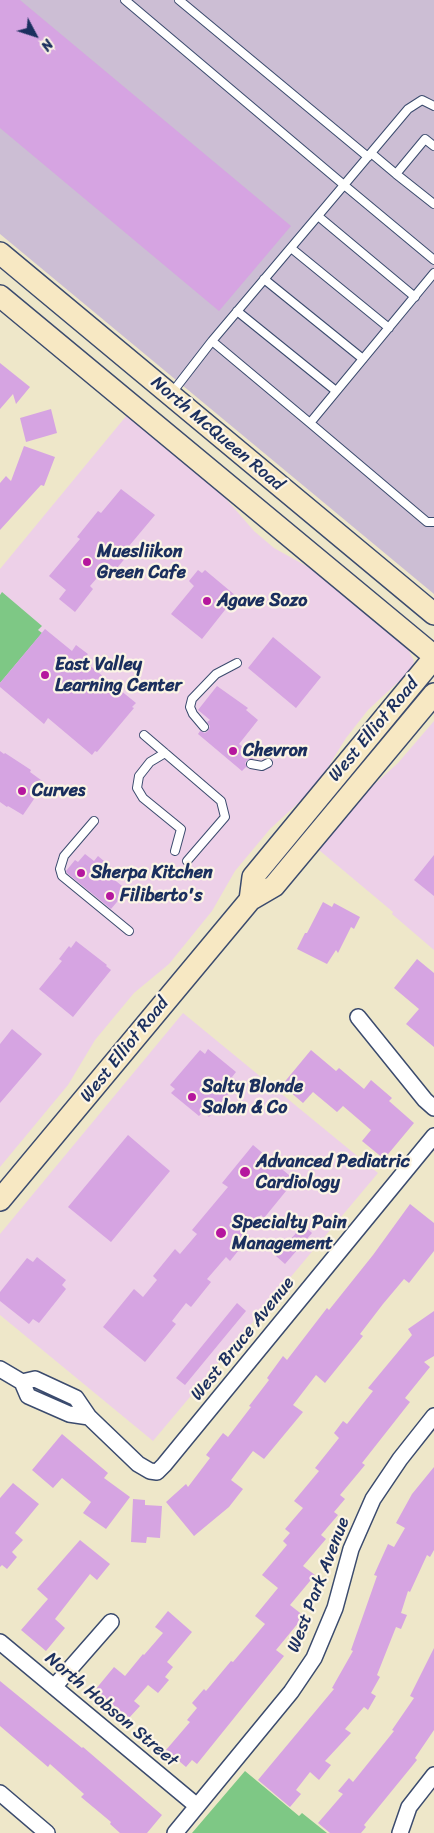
<!DOCTYPE html>
<html>
<head>
<meta charset="utf-8">
<style>
  body { margin:0 }
  #map { position:relative; width:434px; height:1833px; overflow:hidden; background:#eee7c9; font-family:Sriracha,sans-serif }
  canvas { display:block }
  .north { position:absolute; left:10px; top:10px; width:50px; height:50px; -webkit-text-stroke:4px #fcf5e5; paint-order:stroke; rotate:130deg; font-size:14px; font-weight:700; line-height:20px; text-align:center; color:#1b2f5e }
  .north::after { content:''; display:block; margin:auto; width:18px; height:22px; background:#1b2f5e; clip-path:polygon(50% 0,100% 100%,50% 72%,0 100%) }
</style>
</head>
<body>
<div id="map">
<canvas width="434" height="1833"></canvas>
<div class="north">N</div>
</div>
<script>
const c = document.querySelector('canvas').getContext('2d');
c.lineJoin = 'round';
function fillPath(path, color) { c.fillStyle = color; c.fill(path, 'evenodd'); }
const shape = rows => new Path2D(rows.map(r => 'M' + r).join(''));
function stroke(path, color, width, dash) { c.strokeStyle = color; c.lineWidth = width; c.lineCap = dash ? 'butt' : 'round'; c.setLineDash(dash || []); c.stroke(path); }
function label(font, color, halo, rows, align = 'center') {
  c.font = font + ' Sriracha,sans-serif'; c.lineWidth = 4.5; c.setLineDash([]); c.textBaseline = 'middle'; c.strokeStyle = halo; c.fillStyle = color; for (const [text, x, y, turn = 0] of rows) {
    c.save(); c.translate(x, y); c.rotate((+turn || 0) * Math.PI / 180); c.textAlign = isNaN(turn) ? turn : align; if (halo) c.strokeText(text, 0, 0); c.fillText(text, 0, 0); c.restore();
  }
}
const built = shape([
  [127,415,220,492,254,531,274,548,310,568,407,647,414,661,411,670,368,710,346,738,322,777,308,794,270,829,235,871,212,911,169,964,134,993,95,1040,68,1085,0,1167,0,569],
  [434,721,434,950,392,914,393,912,319,850,367,791,398,763],
  [183,1013,378,1173,153,1441,0,1315,0,1234]
]);
const industrial = shape([
  [0,0,434,0,434,594,0,234]
]);
const green = shape([
  [2,592,42,626,38,630,42,633,0,683,0,595],
  [245,1771,299,1816,302,1813,327,1833,192,1833]
]);
const building = shape([
  [0,0,20,0,291,226,219,311,0,128],
  [0,363,30,387,16,404,13,394,0,409],
  [51,409,57,433,26,442,20,418],
  [24,446,55,457,44,486,41,485,0,530,0,483,6,476,11,481],
  [121,489,155,515,124,552,128,555,116,569,109,564,90,586,93,589,75,612,59,599,66,590,49,576,80,539,77,537,98,511,101,513],
  [198,570,202,573,205,570,236,596,202,639,171,614,194,586,189,581],
  [45,629,72,651,76,645,88,654,83,660,136,703,132,707,134,708,97,752,95,751,92,755,48,718,44,724,0,687,0,683],
  [273,637,321,677,296,708,248,668],
  [217,686,248,708,246,710,258,720,239,744,256,758,247,760,245,763,248,768,246,767,242,771,198,734,200,731,205,733,208,731,210,726,207,722,210,720,198,710],
  [0,751,4,754,5,753,31,770,30,772,45,783,23,815,8,806,7,807,0,802],
  [85,854,94,861,98,856,111,867,106,873,127,890,111,909,67,873,66,871,75,860,78,862],
  [434,855,434,896,414,880],
  [323,902,332,907,334,903,360,917,354,929,351,927,338,953,336,950,327,964,297,949,305,933,307,933],
  [76,941,107,965,106,966,111,970,73,1017,39,989,62,961,59,959,69,946,71,948],
  [417,959,434,973,434,1047,406,1024,419,1009,394,988],
  [12,1029,42,1054,0,1103,0,1044],
  [208,1049,236,1072,232,1077,238,1082,209,1117,203,1112,199,1116,171,1093,175,1089,170,1085,200,1050,205,1054],
  [311,1050,336,1071,339,1068,364,1089,371,1080,392,1098,389,1101,414,1123,384,1159,362,1141,371,1130,343,1106,337,1112,313,1092,303,1103,282,1085],
  [128,1135,170,1171,111,1242,68,1207],
  [253,1145,295,1180,264,1218,261,1215,246,1233,250,1236,230,1261,226,1257,207,1279,211,1282,191,1307,186,1303,172,1321,176,1324,145,1362,103,1327,134,1289,143,1297,157,1280,153,1276,175,1249,180,1254,197,1234,192,1230,228,1187,222,1183],
  [410,1204,434,1223,434,1251,409,1283,404,1279,383,1304,360,1334,363,1336,325,1383,316,1375,293,1405,303,1412,264,1459,253,1451,231,1480,243,1489,229,1507,194,1536,166,1502,186,1484,188,1487,210,1458,206,1455,223,1433,228,1437,251,1407,249,1406,269,1380,267,1378,283,1356,287,1360,327,1308,329,1310,373,1255],
  [303,1225,312,1233,285,1264,276,1256],
  [37,1257,66,1280,62,1285,66,1289,39,1323,33,1319,29,1324,0,1301,0,1292,27,1258,33,1262],
  [237,1303,246,1311,185,1385,176,1378],
  [434,1311,434,1356,424,1362,430,1367,405,1398,410,1402,362,1463,365,1465,340,1495,345,1499,334,1512,338,1515,321,1535,326,1539,303,1566,315,1575,290,1605,304,1616,276,1650,284,1656,197,1764,192,1760,186,1767,166,1750,190,1722,187,1720,197,1708,192,1703,204,1689,206,1691,231,1661,233,1662,265,1624,255,1616,278,1588,262,1575,287,1545,283,1541,290,1533,285,1529,303,1508,294,1501,319,1471,315,1468,339,1438,334,1433,343,1421,347,1424,362,1405,373,1391,368,1388,412,1335,408,1329],
  [62,1434,108,1473,104,1478,130,1497,106,1529,83,1513,91,1502,62,1478,53,1488,32,1470],
  [434,1467,434,1550,430,1557,427,1555,410,1592,408,1591,401,1613,407,1615,401,1629,396,1627,377,1675,380,1677,371,1693,376,1696,368,1710,364,1707,345,1729,351,1733,325,1761,331,1765,319,1780,310,1772,296,1790,301,1794,290,1807,258,1780,334,1689,332,1688,353,1651,351,1650,377,1576,374,1575,388,1544,394,1547,405,1528,396,1523,412,1494],
  [13,1483,39,1504,15,1533,23,1540,12,1552,17,1557,7,1569,2,1565,0,1567,0,1498],
  [133,1499,145,1500,145,1505,162,1506,160,1538,147,1537,146,1543,131,1542],
  [80,1540,110,1564,97,1580,90,1574,55,1619,65,1628,46,1651,21,1630,48,1599,37,1589],
  [168,1611,192,1632,167,1662,173,1667,165,1677,169,1680,158,1693,148,1685,134,1701,140,1706,129,1718,95,1690,114,1667,125,1676,143,1654,144,1655,163,1633,155,1627],
  [434,1648,434,1730,415,1758,417,1760,364,1825,366,1827,361,1833,330,1833,318,1823,343,1794,338,1791,349,1778,353,1782,394,1731,392,1730,414,1698,410,1696],
  [0,1681,82,1748,83,1747,162,1815,147,1833,120,1833,110,1824,111,1822,81,1797,84,1794,50,1764,48,1767,0,1726]
]);
const service = shape([
  [125,0,344,185,212,341,171,394],
  [179,0,368,157],
  [434,106,422,100,408,109,344,185,434,260],
  [371,153,396,174,425,139,434,146],
  [396,174,434,204],
  [318,216,415,297],
  [291,248,389,328],
  [434,273,310,423,427,522,434,522],
  [264,279,363,359],
  [237,311,336,391],
  [212,341,310,423],
  [204,727,193,714,190,707,192,699,216,674,237,663],
  [144,735,221,801,225,817,187,861],
  [165,753,150,762,139,776,137,788,143,798,181,829,175,851],
  [251,764,262,766,268,763],
  [94,821,64,856,60,869,62,876,129,931]
]);
const minor = shape([
  [358,1017,425,1100,434,1108],
  [0,1369,22,1382,28,1396,69,1414,89,1417],
  [22,1382,35,1379,76,1398,89,1417,138,1464,150,1471,157,1472,164,1465,434,1136],
  [0,1642,197,1806],
  [54,1687,111,1622],
  [0,1793,47,1833],
  [175,1833,291,1692,314,1658,335,1608,351,1549,373,1499,400,1459,434,1416],
  [400,1833,409,1807,434,1775]
]);
const secondary = shape([
  [0,253,434,614],
  [0,296,434,656],
  [250,900,253,877,434,658],
  [0,1200,250,900,274,886,434,694]
]);
const markers = [
  [87,562,5,"#b5179e"],
  [207,601,5,"#b5179e"],
  [45,675,5,"#b5179e"],
  [233,751,5,"#b5179e"],
  [22,791,5,"#b5179e"],
  [81,873,5,"#b5179e"],
  [110,896,5,"#b5179e"],
  [192,1097,5,"#b5179e"],
  [245,1172,6,"#b5179e"],
  [221,1233,6,"#b5179e"]
];
const streetNames = [
  ["North McQueen Road",217,434,40],
  ["West Elliot Road",374,730,-50],
  ["West Elliot Road",125,1050,-51],
  ["West Bruce Avenue",243,1339,-51],
  ["West Park Avenue",319,1585,-69],
  ["North Hobson Street",111,1710,40]
];
const poiNames = [
  ["Muesliikon",97,552],
  ["Green Cafe",97,573],
  ["Agave Sozo",217,601],
  ["East Valley",55,665],
  ["Learning Center",55,686],
  ["Chevron",243,751],
  ["Curves",32,791],
  ["Sherpa Kitchen",91,873],
  ["Filiberto's",120,896],
  ["Salty Blonde",202,1087],
  ["Salon & Co",202,1108],
  ["Advanced Pediatric",256,1162],
  ["Cardiology",256,1183],
  ["Specialty Pain",232,1223],
  ["Management",232,1244]
];
fillPath(built, '#edd0e8');
fillPath(industrial, '#ccbed4');
fillPath(green, '#7ec885');
fillPath(building, '#d6a4e2');
stroke(service, '#3b4b6e', 10);
stroke(minor, '#3b4b6e', 18);
stroke(secondary, '#3b4b6e', 24);
stroke(service, '#fff', 8);
stroke(minor, '#fff', 15);
stroke(secondary, '#f7e8c3', 21);
for (const [x, y, r, color] of markers) { const dot = new Path2D(); dot.arc(x, y, r, 0, 2 * Math.PI); c.fillStyle = color; c.fill(dot); stroke(dot, '#fcf5e5', 2); }
label('18px', '#1b2f5e', '#fcf5e5', streetNames);
label('bold 18px', '#1b2f5e', '#fcf5e5', poiNames, 'left');
</script>
</body>
</html>
